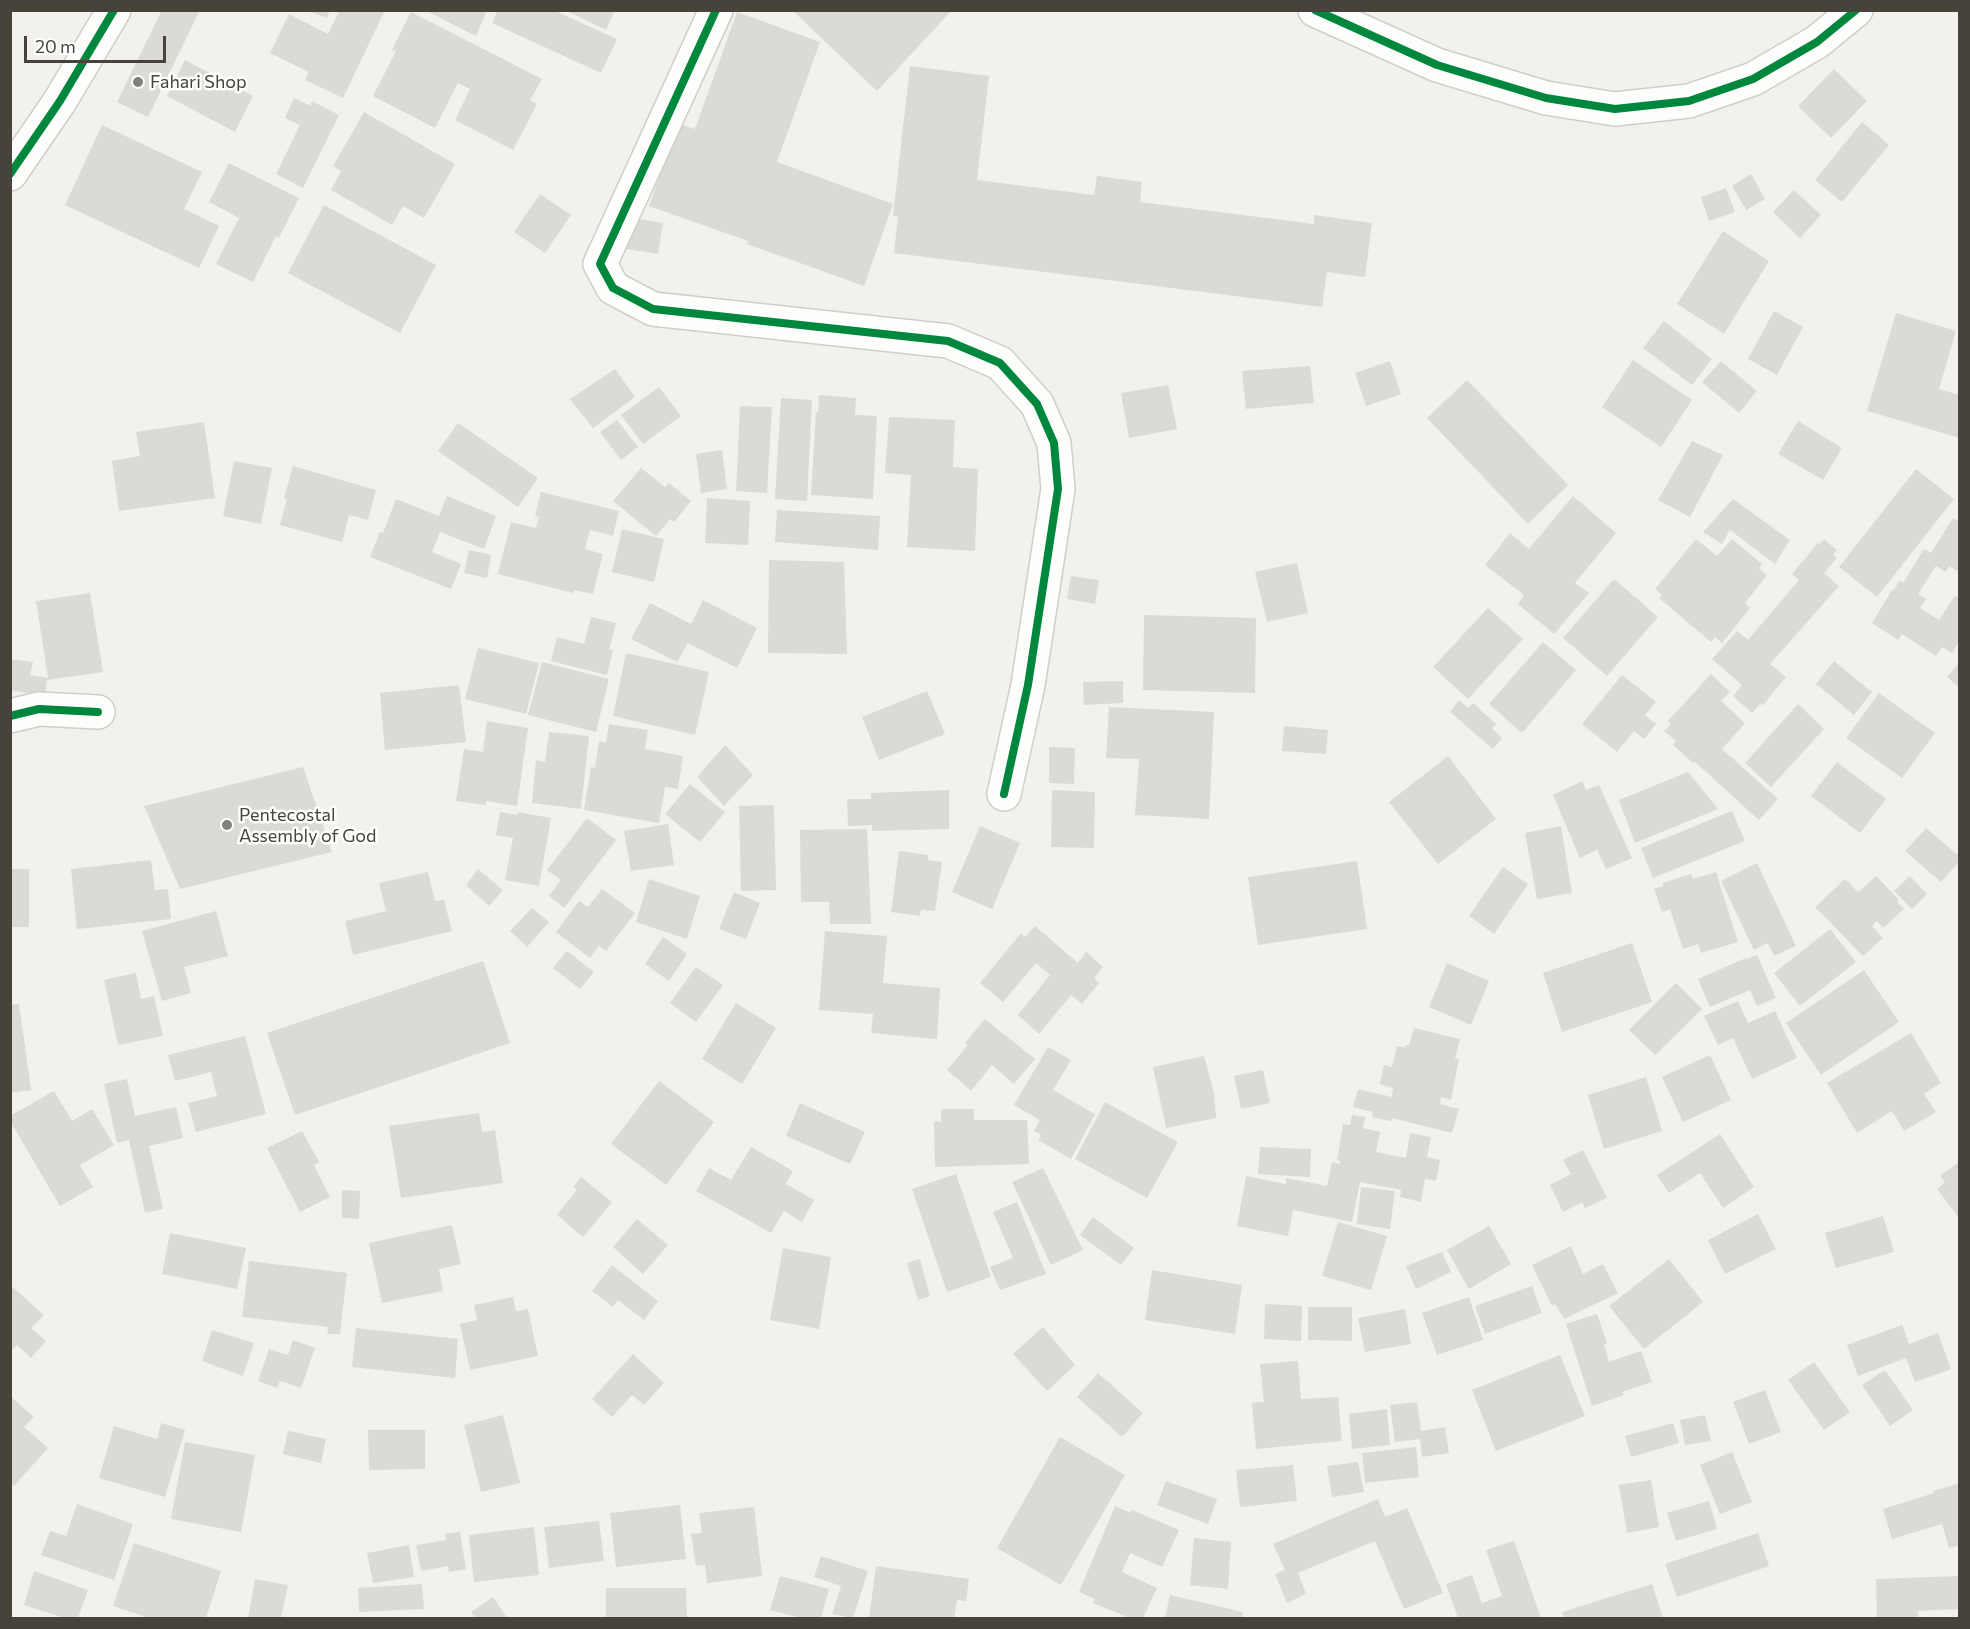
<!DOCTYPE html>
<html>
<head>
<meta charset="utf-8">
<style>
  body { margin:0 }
  #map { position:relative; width:1970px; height:1629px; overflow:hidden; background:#f2f1ed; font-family:Commissioner,sans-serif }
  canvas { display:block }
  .frame { position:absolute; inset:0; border:12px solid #47433a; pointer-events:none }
  .scale { position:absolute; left:24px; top:36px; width:142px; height:27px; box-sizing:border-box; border:3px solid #47433a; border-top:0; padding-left:8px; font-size:18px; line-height:21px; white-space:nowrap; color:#47433a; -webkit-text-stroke:4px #fff; paint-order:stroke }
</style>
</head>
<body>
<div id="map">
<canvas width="1970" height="1629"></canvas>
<div class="frame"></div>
<div class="scale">20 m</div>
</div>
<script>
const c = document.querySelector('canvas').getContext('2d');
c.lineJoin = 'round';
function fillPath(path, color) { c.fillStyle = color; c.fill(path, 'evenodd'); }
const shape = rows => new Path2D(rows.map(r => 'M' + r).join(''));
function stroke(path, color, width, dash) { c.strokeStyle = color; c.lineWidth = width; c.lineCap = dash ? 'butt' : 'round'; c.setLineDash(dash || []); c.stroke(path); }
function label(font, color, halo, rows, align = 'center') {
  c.font = font + ' Commissioner,sans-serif'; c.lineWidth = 5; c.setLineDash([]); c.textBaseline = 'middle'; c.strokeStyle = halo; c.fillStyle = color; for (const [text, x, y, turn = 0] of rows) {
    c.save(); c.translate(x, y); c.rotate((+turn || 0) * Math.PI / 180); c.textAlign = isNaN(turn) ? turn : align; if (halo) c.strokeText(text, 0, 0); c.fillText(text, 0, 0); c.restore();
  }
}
const building = shape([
  [162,10,195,10,199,12,148,117,117,102],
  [305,10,330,10,327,18],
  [340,10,385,10,343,98,305,80,309,72,270,53,289,14,328,34],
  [425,10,487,10,476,36],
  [498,10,553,10,617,39,601,73,492,23],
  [565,10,615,10,606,30],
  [792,10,952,10,877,91],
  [411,12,542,79,530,100,537,104,513,150,455,120,470,89,458,83,435,128,373,96,396,51,392,50],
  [737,12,820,42,777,162,893,204,864,286,747,244,748,241,649,206,678,124,695,129],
  [185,60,253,96,235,132,167,96],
  [910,66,989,76,977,180,1094,195,1097,176,1142,182,1140,202,1314,224,1314,215,1372,223,1365,277,1327,272,1322,307,894,253,898,216,893,216],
  [1834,69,1867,101,1831,138,1798,106],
  [294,98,311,106,312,101,339,115,303,188,276,174,300,125,285,118],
  [364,112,455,164,424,218,403,206,392,225,331,190,341,171,333,166],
  [1862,122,1889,145,1842,202,1815,180],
  [102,125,202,172,184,209,219,226,199,268,65,205],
  [229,163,299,198,279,238,276,236,253,282,216,264,239,218,209,202],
  [1751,174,1765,199,1746,210,1732,186],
  [1726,188,1735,212,1709,221,1701,197],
  [1794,190,1821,215,1800,238,1773,212],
  [540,194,571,215,545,253,514,232],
  [324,205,436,265,400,333,288,273],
  [626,217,663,223,658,254,621,248],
  [1723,231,1769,261,1724,334,1677,304],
  [1774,311,1803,327,1777,375,1748,359],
  [1896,313,1956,331,1939,389,1960,395,1960,438,1867,411],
  [1664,321,1712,359,1692,385,1643,348],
  [1633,360,1692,400,1661,447,1602,407],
  [1390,361,1401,394,1366,406,1355,373],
  [1721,361,1757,391,1739,413,1702,382],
  [1310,366,1314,403,1246,409,1242,371],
  [615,369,635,397,593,428,570,399],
  [1467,380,1568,485,1528,524,1427,418],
  [1168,385,1177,429,1129,438,1121,393],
  [659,387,681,416,643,444,621,415],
  [819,395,856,398,855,415,877,416,873,499,811,495,816,412,818,412],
  [781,398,812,400,807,501,775,499],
  [740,406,772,407,767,493,736,491],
  [889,417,955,420,953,467,978,469,975,551,907,547,911,475,885,473],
  [617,420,638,447,621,460,600,432],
  [1798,421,1842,448,1823,480,1778,454],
  [204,422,215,498,119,511,112,461,140,456,136,432],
  [458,423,538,478,518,507,438,451],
  [1692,441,1723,455,1690,517,1658,500],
  [722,450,727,489,701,493,696,454],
  [234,461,272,468,261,524,223,516],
  [293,466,376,490,368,520,349,515,342,542,280,525,287,499,284,498],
  [641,468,665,487,669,483,691,501,674,522,670,519,656,536,613,501],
  [1916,469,1954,499,1877,597,1839,567],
  [541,492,619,511,613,536,590,530,585,549,603,554,593,594,574,590,573,593,498,574,511,522,536,528,539,517,535,516],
  [447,496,496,516,484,549,440,532,432,552,461,564,451,589,370,557,380,532,383,533,396,499,439,516],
  [1573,496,1616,533,1575,583,1589,593,1554,634,1518,604,1524,595,1485,565,1510,533,1529,549],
  [707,498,750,501,748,545,705,543],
  [1733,499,1790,540,1775,564,1730,530,1722,544,1703,532],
  [777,510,880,516,878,550,775,542],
  [1953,518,1960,522,1960,568,1957,571,1949,566,1946,572,1936,566,1918,594,1926,599,1920,608,1939,620,1955,596,1960,598,1960,640,1952,653,1942,647,1936,656,1902,634,1898,640,1872,623,1892,590,1893,591,1900,580,1903,583,1924,549,1931,553],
  [622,529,664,539,654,582,612,572],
  [1696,539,1717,556,1732,539,1762,564,1759,569,1767,575,1745,603,1750,608,1722,643,1715,637,1711,642,1659,598,1662,595,1655,589],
  [1824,539,1837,550,1833,555,1837,558,1824,573,1839,586,1770,664,1786,677,1763,705,1760,704,1752,713,1733,696,1742,685,1712,659,1737,631,1748,640,1799,580,1792,574,1818,543,1820,544],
  [469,550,491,555,487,578,464,573],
  [769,560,844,562,847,654,768,653],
  [1297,563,1308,613,1267,622,1255,572],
  [1071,576,1099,580,1095,604,1067,599],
  [1614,579,1658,617,1607,676,1563,638],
  [90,593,103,672,47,680,45,696,10,690,10,659,33,662,30,675,48,678,36,601],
  [703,600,757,628,737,668,688,643,677,662,631,639,650,603,691,624],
  [1488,608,1523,639,1468,699,1433,667],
  [1144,615,1256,618,1255,693,1143,690],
  [591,617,616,623,609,650,613,650,607,675,551,661,557,637,584,644],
  [1543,642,1576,670,1522,733,1489,704],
  [478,648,539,663,526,714,465,699],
  [626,653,709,672,695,735,613,716],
  [1834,661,1872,692,1854,715,1816,684],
  [542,662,609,679,596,732,528,715],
  [1960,662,1960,688,1947,677],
  [1711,674,1730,692,1721,701,1745,723,1722,749,1778,799,1759,820,1695,762,1693,763,1673,745,1676,741,1664,731,1671,724,1668,721],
  [1622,675,1656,702,1645,715,1656,724,1644,739,1634,731,1617,752,1582,724],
  [1123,681,1123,703,1084,705,1083,682],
  [459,685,466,742,385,750,380,693],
  [927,691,945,734,879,760,862,717],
  [1879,693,1935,733,1902,778,1846,738],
  [1459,700,1468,708,1473,703,1496,724,1492,729,1502,738,1493,749,1450,712],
  [1798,704,1824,729,1771,787,1745,763],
  [1109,707,1214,712,1209,819,1135,815,1139,759,1106,758],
  [487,721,528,728,517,806,486,801,486,805,456,801,464,749,483,752],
  [609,724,648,730,645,749,683,756,678,789,665,787,659,823,584,810,591,767,595,768,599,741,606,743],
  [1284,726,1328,730,1326,754,1282,751],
  [549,732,589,736,581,809,532,803,536,760,545,762],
  [725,745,753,775,724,806,697,777],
  [1049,747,1075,748,1074,784,1049,783],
  [1448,756,1496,819,1438,864,1389,802],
  [1837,762,1886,799,1860,833,1811,796],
  [303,767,332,852,180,889,144,806],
  [1688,772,1718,809,1635,843,1619,800],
  [1582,781,1586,790,1599,785,1632,858,1606,869,1597,850,1580,858,1553,795],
  [690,784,725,812,700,842,665,814],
  [949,790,949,829,872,831,872,825,848,826,847,799,871,799,871,793],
  [1052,790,1095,792,1094,848,1051,847],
  [774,805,776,890,741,891,739,806],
  [1732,811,1745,841,1653,878,1641,848],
  [500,812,517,815,518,812,551,818,539,886,505,880,513,838,496,835],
  [587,818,616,840,564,908,549,896,561,880,547,870],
  [668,824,674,865,631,871,624,831],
  [980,826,1020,843,992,909,952,892],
  [1561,826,1572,893,1537,899,1525,833],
  [1926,828,1960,857,1960,861,1941,882,1905,851],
  [867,829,871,924,830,924,829,902,801,902,800,830],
  [899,851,928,855,928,860,942,862,935,911,921,910,920,916,891,912],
  [151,860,155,890,168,889,171,919,77,929,71,869],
  [1357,861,1367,929,1258,945,1248,877],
  [1757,863,1796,946,1774,956,1768,943,1754,950,1721,881],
  [1503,867,1528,884,1494,934,1469,916],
  [10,869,29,869,29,927,10,927],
  [478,869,503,890,489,906,466,885],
  [428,872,435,901,444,900,452,931,353,955,345,921,386,911,379,883],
  [1716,872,1738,942,1701,953,1698,944,1683,949,1670,909,1662,912,1654,889,1663,886,1663,883,1691,874,1693,879],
  [1876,876,1899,900,1897,902,1904,909,1883,928,1877,921,1872,926,1883,938,1863,956,1815,907,1845,879,1858,892],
  [1910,876,1927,894,1912,909,1894,891],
  [649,879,700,896,687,939,636,922],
  [602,889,635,913,606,951,599,946,590,958,556,932,579,901,588,907],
  [734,892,760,903,746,939,719,929],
  [532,908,549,922,527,947,510,931],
  [216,911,228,956,184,967,191,993,162,1001,142,931],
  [1035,926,1078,963,1086,952,1103,967,1094,978,1099,983,1082,1004,1071,995,1039,1034,1018,1015,1050,975,1036,963,1003,1002,980,983,1021,933,1025,937],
  [1830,929,1856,962,1800,1006,1774,973],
  [825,931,887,936,883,983,940,988,937,1039,871,1033,873,1014,819,1010],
  [663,937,687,954,669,981,645,964],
  [1632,943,1652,1002,1562,1032,1543,973],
  [567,951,594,972,580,989,553,968],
  [1757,955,1776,998,1757,1006,1750,990,1710,1007,1698,979,1746,958,1747,959],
  [483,961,510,1043,295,1115,267,1033],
  [1447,963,1489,981,1471,1025,1429,1007],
  [696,967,723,985,696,1022,670,1003],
  [1864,970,1899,1022,1821,1075,1786,1023],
  [136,973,141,999,154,996,163,1036,118,1045,104,980],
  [1676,983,1702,1009,1655,1055,1629,1030],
  [1738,1001,1748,1023,1775,1011,1797,1058,1752,1079,1733,1038,1718,1045,1704,1016],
  [736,1003,776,1028,742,1084,702,1059],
  [19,1004,31,1090,10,1093,10,1005],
  [985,1019,1035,1059,1014,1084,992,1065,971,1091,947,1070,968,1045,965,1043],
  [1414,1028,1460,1039,1455,1059,1459,1059,1451,1100,1441,1097,1440,1104,1459,1109,1452,1133,1392,1118,1391,1121,1390,1121,1372,1117,1373,1112,1353,1107,1358,1089,1392,1097,1393,1088,1380,1084,1384,1065,1392,1067,1397,1046,1405,1048,1406,1045,1409,1045],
  [1911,1033,1941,1083,1924,1094,1936,1112,1904,1131,1892,1111,1857,1133,1827,1083],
  [245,1036,266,1114,196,1132,188,1103,217,1096,211,1072,175,1081,168,1055],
  [1048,1047,1071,1060,1053,1090,1095,1114,1071,1159,1038,1140,1041,1135,1034,1131,1040,1120,1014,1105],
  [1710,1055,1731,1100,1683,1122,1662,1077],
  [1204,1056,1214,1093,1216,1118,1166,1128,1153,1067],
  [1263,1070,1270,1103,1241,1109,1234,1076],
  [1646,1077,1662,1131,1604,1149,1588,1095],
  [127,1079,135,1116,176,1107,183,1138,149,1146,163,1209,145,1213,129,1140,117,1143,104,1084],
  [659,1081,714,1122,666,1185,611,1144],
  [54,1091,72,1121,92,1109,114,1145,80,1165,93,1187,60,1206,10,1121,10,1116],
  [1105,1102,1178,1142,1147,1198,1075,1159],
  [800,1103,865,1132,850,1164,786,1136],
  [941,1109,974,1109,974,1120,1027,1120,1029,1164,935,1167,934,1121,941,1122],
  [479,1113,482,1132,495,1130,503,1183,401,1198,389,1126],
  [1352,1115,1365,1117,1363,1128,1380,1132,1376,1152,1406,1158,1410,1133,1431,1137,1427,1157,1440,1160,1436,1181,1425,1179,1421,1202,1400,1197,1401,1190,1360,1182,1352,1222,1293,1210,1288,1236,1237,1226,1246,1176,1286,1184,1286,1178,1327,1186,1332,1162,1340,1164,1340,1161,1337,1160,1343,1124,1350,1125],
  [302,1131,319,1162,314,1165,330,1197,300,1212,267,1148],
  [1720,1134,1754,1187,1723,1208,1700,1173,1669,1193,1657,1175],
  [751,1147,793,1171,786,1184,814,1200,802,1222,784,1211,771,1233,696,1191,709,1168,731,1180],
  [1260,1147,1311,1149,1310,1177,1258,1174],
  [1583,1150,1607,1198,1585,1208,1582,1202,1563,1212,1550,1185,1571,1174,1563,1160],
  [1960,1161,1960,1219,1937,1189,1945,1182,1940,1176],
  [1043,1168,1083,1250,1051,1265,1012,1182],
  [956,1174,991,1277,947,1292,912,1189],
  [581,1177,612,1202,583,1237,557,1215,577,1190,574,1187],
  [1361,1187,1395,1191,1390,1229,1357,1224],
  [342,1190,360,1191,359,1219,342,1218],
  [1017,1202,1046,1274,1000,1290,990,1267,1013,1258,993,1212],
  [1758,1214,1776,1249,1725,1274,1708,1240],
  [1883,1216,1894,1252,1836,1268,1825,1233],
  [1093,1217,1134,1248,1121,1265,1080,1235],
  [637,1219,668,1245,643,1274,613,1247],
  [1338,1222,1387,1236,1371,1290,1322,1276],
  [452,1225,461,1264,439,1269,443,1291,382,1303,369,1243],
  [1489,1226,1511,1264,1469,1289,1447,1250],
  [170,1233,246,1248,237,1289,162,1274],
  [1571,1246,1583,1274,1603,1264,1618,1293,1564,1319,1555,1304,1552,1306,1532,1265],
  [783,1248,831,1257,819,1329,770,1320],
  [1442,1252,1451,1272,1416,1289,1406,1266],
  [920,1259,930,1296,918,1300,907,1263],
  [1669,1259,1703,1302,1644,1349,1609,1306],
  [249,1261,347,1273,340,1334,327,1334,329,1327,242,1317],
  [612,1265,658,1301,644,1320,618,1300,613,1307,592,1291],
  [1152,1270,1242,1285,1235,1334,1145,1320],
  [10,1285,44,1315,31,1328,46,1341,31,1358,17,1345,10,1352],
  [1532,1286,1542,1313,1485,1334,1475,1306],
  [513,1297,516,1311,528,1309,538,1356,470,1370,460,1324,477,1320,474,1305],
  [1469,1297,1483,1340,1437,1355,1422,1313],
  [1265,1304,1302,1306,1301,1341,1264,1339],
  [1308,1307,1352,1307,1352,1341,1308,1340],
  [1405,1309,1411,1344,1365,1352,1358,1318],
  [1597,1314,1607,1343,1604,1345,1609,1362,1641,1351,1652,1382,1622,1392,1624,1395,1592,1406,1566,1324],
  [1902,1325,1909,1344,1938,1333,1951,1369,1915,1382,1906,1358,1858,1376,1847,1345],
  [1043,1327,1075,1365,1047,1391,1013,1354],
  [356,1328,458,1339,455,1378,352,1367],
  [212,1330,254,1343,243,1376,202,1361],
  [293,1340,315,1348,301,1388,280,1381,277,1388,258,1381,269,1349,288,1355],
  [633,1354,664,1383,644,1405,632,1395,612,1417,592,1399],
  [1560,1355,1585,1416,1496,1451,1472,1390],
  [1298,1361,1301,1399,1338,1397,1342,1441,1256,1449,1252,1403,1264,1402,1260,1364],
  [1814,1362,1850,1412,1824,1430,1788,1380],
  [1885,1370,1913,1410,1890,1426,1862,1385],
  [1098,1373,1143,1413,1122,1437,1077,1397],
  [1765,1390,1781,1432,1749,1444,1733,1402],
  [10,1396,34,1417,24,1427,48,1448,14,1486,10,1483],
  [1417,1402,1421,1431,1445,1427,1449,1453,1422,1457,1420,1439,1395,1442,1390,1405],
  [1387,1409,1390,1445,1352,1449,1349,1414],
  [503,1415,520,1483,481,1492,464,1425],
  [1705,1415,1711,1441,1685,1445,1680,1420],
  [161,1423,185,1430,165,1497,99,1478,114,1426,157,1439],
  [1673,1423,1679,1443,1631,1457,1625,1436],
  [368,1430,425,1430,425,1469,369,1470],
  [288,1431,326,1439,321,1463,283,1454],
  [1060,1437,1125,1475,1061,1585,997,1548],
  [185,1442,255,1455,241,1532,171,1519],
  [1416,1447,1419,1477,1365,1483,1362,1453],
  [1732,1452,1752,1502,1720,1514,1700,1465],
  [1358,1462,1364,1492,1332,1497,1327,1466],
  [1293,1465,1297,1501,1240,1507,1236,1470],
  [1651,1480,1659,1527,1627,1533,1619,1485],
  [1166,1481,1217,1499,1208,1524,1157,1505],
  [1960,1483,1960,1545,1949,1548,1942,1524,1892,1539,1883,1509,1934,1493,1933,1491],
  [1378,1499,1385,1517,1407,1508,1443,1593,1404,1609,1375,1541,1298,1573,1306,1594,1287,1603,1275,1574,1285,1570,1273,1544],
  [1709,1501,1717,1529,1676,1541,1667,1513],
  [77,1504,133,1524,114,1580,41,1555,50,1531,66,1536],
  [680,1505,686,1559,616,1567,610,1513],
  [1115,1506,1131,1513,1132,1510,1179,1530,1162,1567,1130,1553,1122,1572,1157,1588,1143,1618,1130,1618,1093,1603,1095,1599,1079,1592],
  [754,1507,762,1576,707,1583,705,1565,696,1566,691,1534,702,1533,699,1513],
  [599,1521,604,1561,549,1568,544,1527],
  [534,1527,539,1575,474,1582,469,1535],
  [460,1532,466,1569,449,1572,448,1566,421,1571,416,1545,446,1540,445,1534],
  [1758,1533,1769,1566,1677,1597,1665,1564],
  [1194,1538,1231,1542,1228,1589,1190,1585],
  [1514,1541,1541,1618,1458,1618,1446,1584,1472,1575,1482,1603,1502,1596,1486,1550],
  [134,1543,221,1571,206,1618,149,1618,113,1606],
  [409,1545,414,1577,373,1583,367,1553],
  [821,1556,868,1571,853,1618,832,1614,841,1586,814,1577],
  [876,1566,969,1579,966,1601,957,1600,954,1618,869,1618],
  [34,1571,88,1590,78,1618,64,1618,24,1605],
  [780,1576,829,1589,821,1618,801,1618,770,1610],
  [1960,1576,1960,1609,1918,1611,1918,1618,1877,1618,1876,1579],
  [255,1579,288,1585,281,1618,248,1618],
  [422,1584,424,1609,359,1612,358,1588],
  [1652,1584,1663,1618,1564,1618,1562,1612],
  [606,1588,686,1588,687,1618,606,1618],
  [1170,1595,1243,1612,1242,1618,1165,1618],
  [493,1597,507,1618,475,1618,471,1612]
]);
const minor = shape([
  [716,10,600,264,613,288,653,309,948,341,1000,363,1037,404,1054,443,1058,489,1028,685,1004,794],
  [1315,10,1437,65,1546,98,1615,109,1689,101,1753,79,1817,42,1856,10],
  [10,174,60,101,114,10],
  [10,716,39,709,98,712]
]);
const cycleway = shape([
  [716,10,600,264,613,288,653,309,948,341,1000,363,1037,404,1054,443,1058,489,1028,685,1004,794],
  [1315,10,1437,65,1546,98,1615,109,1689,101,1753,79,1817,42,1856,10],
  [10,174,60,101,114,10],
  [10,716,39,709,98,712]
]);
const markers = [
  [138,82,6,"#838079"],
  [227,825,6,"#838079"]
];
const poiNames = [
  ["Fahari Shop",150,82],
  ["Pentecostal",239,815],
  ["Assembly of God",239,836]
];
fillPath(building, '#dbdad6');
stroke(minor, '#d0ceca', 36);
stroke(minor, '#fdfdfc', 33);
stroke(cycleway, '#00873e', 8);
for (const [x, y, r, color] of markers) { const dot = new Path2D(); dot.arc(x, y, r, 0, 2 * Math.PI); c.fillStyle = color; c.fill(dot); stroke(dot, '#fff', 2); }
label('18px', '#47433a', '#fff', poiNames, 'left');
</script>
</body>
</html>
